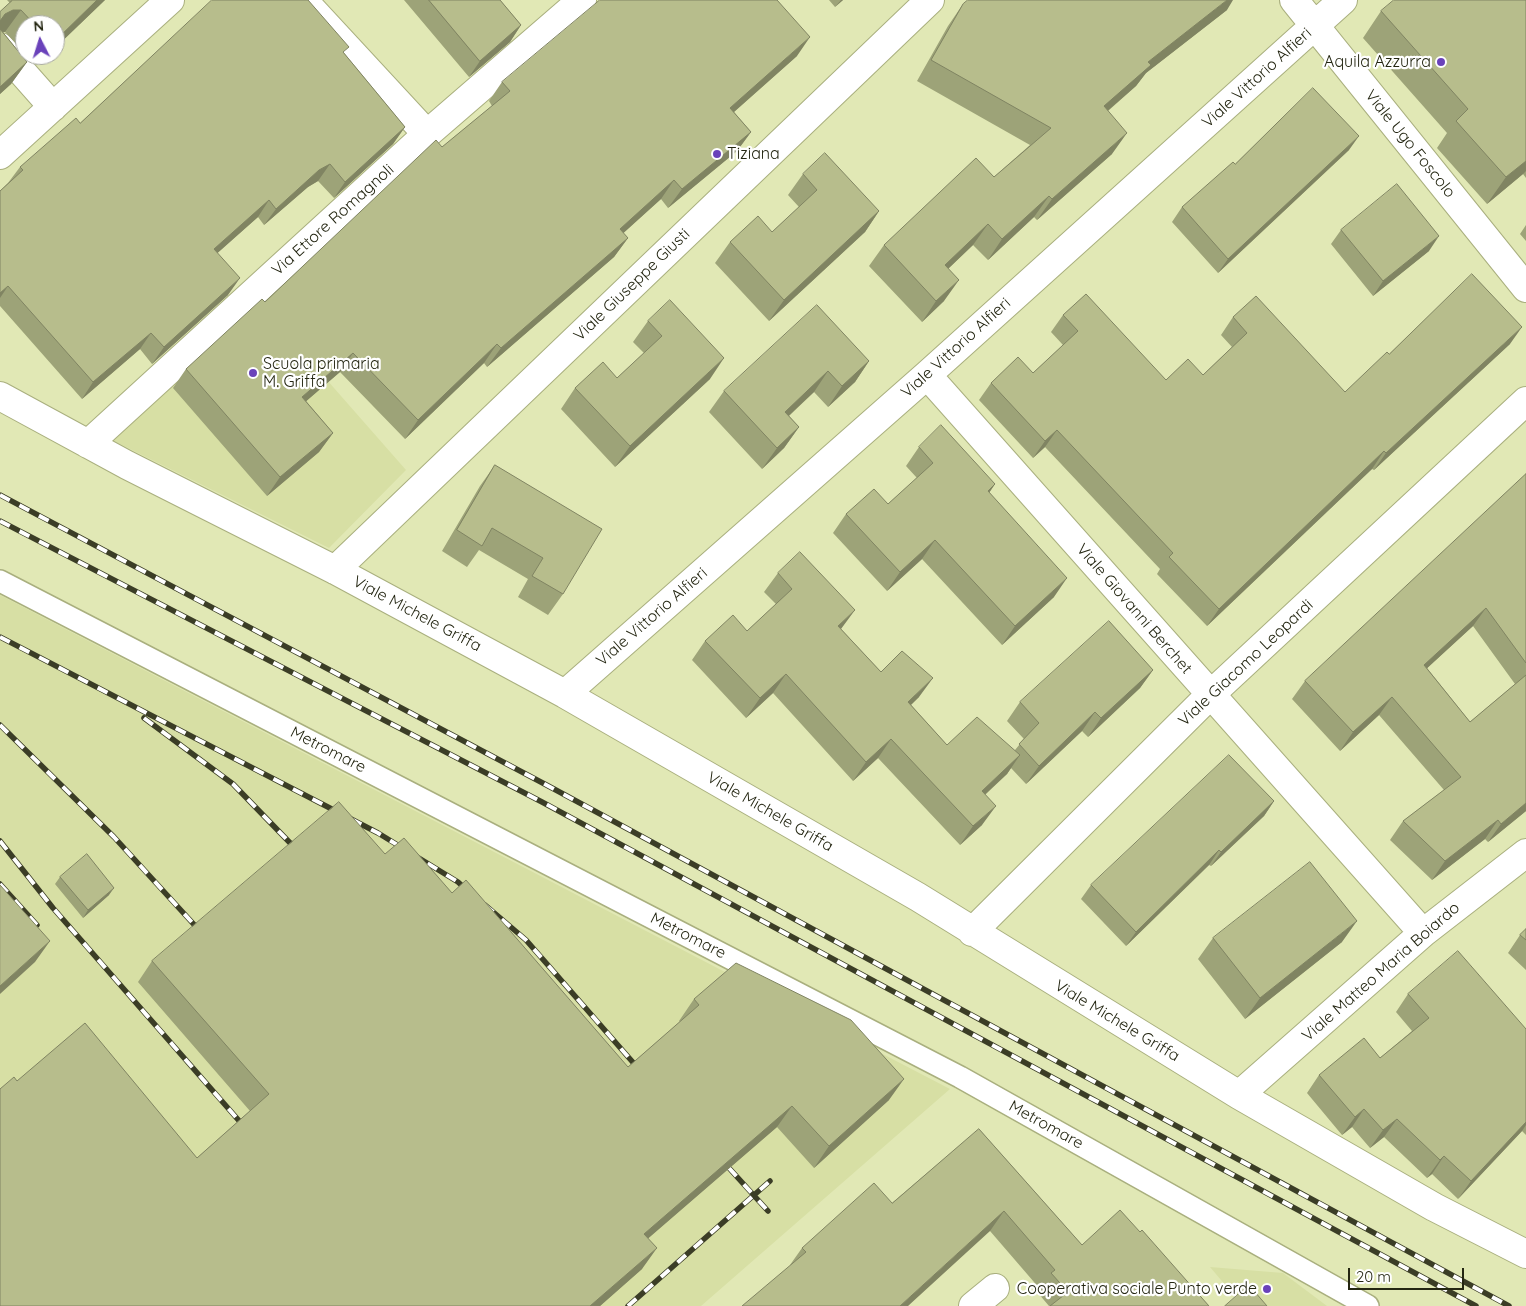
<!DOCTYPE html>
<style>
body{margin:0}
#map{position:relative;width:1526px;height:1306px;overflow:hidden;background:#e1e8b5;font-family:Quicksand,sans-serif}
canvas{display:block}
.north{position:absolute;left:15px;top:15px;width:50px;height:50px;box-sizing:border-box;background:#fff;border:1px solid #a7a8a0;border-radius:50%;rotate:355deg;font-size:14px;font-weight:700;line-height:20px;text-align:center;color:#242612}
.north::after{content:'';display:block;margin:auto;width:18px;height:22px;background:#6a42ba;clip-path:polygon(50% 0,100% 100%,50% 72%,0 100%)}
.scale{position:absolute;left:1348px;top:1268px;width:116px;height:22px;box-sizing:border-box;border:2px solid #242612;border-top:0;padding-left:6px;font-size:15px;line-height:18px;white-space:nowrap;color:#242612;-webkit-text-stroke:4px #fff;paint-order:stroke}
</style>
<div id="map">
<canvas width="1526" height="1306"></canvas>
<div class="north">N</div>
<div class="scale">20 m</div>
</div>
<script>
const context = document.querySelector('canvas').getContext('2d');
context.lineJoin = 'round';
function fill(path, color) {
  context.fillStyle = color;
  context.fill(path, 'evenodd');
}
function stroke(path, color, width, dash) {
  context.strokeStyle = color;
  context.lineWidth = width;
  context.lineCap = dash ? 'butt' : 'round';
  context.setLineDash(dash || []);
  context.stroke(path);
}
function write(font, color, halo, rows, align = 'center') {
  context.font = font + ' Quicksand,sans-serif';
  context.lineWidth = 4.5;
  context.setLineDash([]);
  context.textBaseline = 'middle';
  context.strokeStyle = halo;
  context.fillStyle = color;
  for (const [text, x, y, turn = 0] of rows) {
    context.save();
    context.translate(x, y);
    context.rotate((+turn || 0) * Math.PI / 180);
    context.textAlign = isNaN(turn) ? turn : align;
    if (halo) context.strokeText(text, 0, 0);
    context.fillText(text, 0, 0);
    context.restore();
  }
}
fill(new Path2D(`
 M 262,306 L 406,470 L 329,548 L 110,439 Z
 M 0,595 L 950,1089 L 701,1306 L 0,1306 Z
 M 1210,1267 L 1283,1273 L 1327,1306 L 1243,1306 Z`), '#d7dfa4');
const lane = new Path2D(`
 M 0,581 L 960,1077 L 1368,1306`);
const street = new Path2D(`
 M 303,0 L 427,134
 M 1294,0 L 1526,288
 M 0,47 L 53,107
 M 0,155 L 170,0
 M 927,375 L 1423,933
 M 0,396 L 127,465 L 335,570 L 565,694 L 918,897 L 1239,1095 L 1434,1207 L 1526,1254
 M 88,444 L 427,134 L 582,0
 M 335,570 L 930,0
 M 565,694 L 927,375 L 1343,0
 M 972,932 L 1210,695 L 1526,401
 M 1239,1095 L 1423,933 L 1526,853
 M 973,1306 L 995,1288`);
stroke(lane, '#a9af7e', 24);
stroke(street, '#a9af7e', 30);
stroke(lane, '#fff', 21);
stroke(street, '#fff', 28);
const rail = new Path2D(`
 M 0,495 L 554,789 L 1509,1306
 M 0,521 L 542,802 L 1476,1306
 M 0,637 L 378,833 L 458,882 L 471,894
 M 144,718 L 233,784 L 295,848
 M 0,725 L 114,837 L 199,930
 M 0,841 L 53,908 L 248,1131
 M 0,884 L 37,925
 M 485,905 L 526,940 L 637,1067
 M 729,1168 L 768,1211
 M 628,1306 L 770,1181`);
stroke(rail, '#3b3d26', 5.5);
stroke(rail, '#fff', 4, [11]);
fill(new Path2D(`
 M 7,0 L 105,0 L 55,48 L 55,25 L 25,25 L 25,53 L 5,32 L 3,32 L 27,62 L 11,84 L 0,94 L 0,12 L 10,3 Z
 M 404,0 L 500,0 L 521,25 L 510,42 L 469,77 Z
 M 829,0 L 843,0 L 835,7 Z
 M 1526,0 L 1526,178 L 1523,174 L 1487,204 L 1437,148 L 1447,133 L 1363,38 L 1381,11 Z
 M 963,4 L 1227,10 L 1146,73 L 1136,86 L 1108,111 L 1112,154 L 1037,220 L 1034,217 L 988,260 L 973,245 L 948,269 L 944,301 L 922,322 L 869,266 L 884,245 L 994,177 L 1030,145 L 917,81 L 948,26 Z
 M 344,53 L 405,127 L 393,144 L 334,198 L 318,181 L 308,187 L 264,225 L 258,217 L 217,253 L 228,295 L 152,364 L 140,349 L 82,399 L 0,306 L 0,191 L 8,183 L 20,167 L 80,123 Z
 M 27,55 L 48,55 L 37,65 Z
 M 797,56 L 734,112 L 751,132 L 737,151 L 668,208 L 661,199 L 623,233 L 628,238 L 614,257 L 487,367 L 484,363 L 405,439 L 340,372 L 306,401 L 333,433 L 319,452 L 267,496 L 173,388 L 186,369 L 265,302 L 442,147 L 492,106 L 489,101 L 502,82 Z
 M 1349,150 L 1218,273 L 1172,222 L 1182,207 L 1235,164 Z
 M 803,174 L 879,211 L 865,232 L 769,321 L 715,263 L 730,242 L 772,232 L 799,207 L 788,195 Z
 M 1526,225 L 1526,241 L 1520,234 Z
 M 1341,230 L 1429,251 L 1373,296 L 1331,244 Z
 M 1063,315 L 1166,380 L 1203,375 L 1232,347 L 1221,335 L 1233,317 L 1345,392 L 1389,354 L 1510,344 L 1374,470 L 1372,469 L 1207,626 L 1157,574 L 1160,569 L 1045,447 L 1033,458 L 979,400 L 991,383 L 1033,373 L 1063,345 L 1051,332 Z
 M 648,321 L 710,379 L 615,467 L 561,409 L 575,388 L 617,378 L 644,353 L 633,342 Z
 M 869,361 L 855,382 L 828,407 L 814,392 L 789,416 L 799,427 L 784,448 L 762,469 L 709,412 L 724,391 Z
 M 919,447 L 995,484 L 989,493 L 1054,597 L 1002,645 L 922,559 L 887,591 L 833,533 L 846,514 L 888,504 L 917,478 L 906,466 Z
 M 495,465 L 563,594 L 548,615 L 518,597 L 528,579 L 479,550 L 467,567 L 442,551 L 480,486 Z
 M 1526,474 L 1526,811 L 1488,842 L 1485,839 L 1432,880 L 1390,840 L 1403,821 L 1444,790 L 1379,715 L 1340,751 L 1292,699 L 1305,681 ZM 1473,626 L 1515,684 L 1470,722 L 1427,668 Z
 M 778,573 L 841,629 L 881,672 L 919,697 L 911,705 L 947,745 L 1015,750 L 1024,739 L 1007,721 L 1020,702 L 1153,670 L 1140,688 L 1088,737 L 1082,731 L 1026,784 L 1011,768 L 1007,774 L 985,795 L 982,825 L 960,845 L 878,758 L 853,781 L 773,693 L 746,718 L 692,660 L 705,641 L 747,631 L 776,604 L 764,592 Z
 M 1274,801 L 1264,816 L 1211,866 L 1209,865 L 1126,946 L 1081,899 L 1091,885 Z
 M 385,854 L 452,893 L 628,1067 L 680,1022 L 679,1021 L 694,999 L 889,1100 L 814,1168 L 777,1127 L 648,1238 L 642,1269 L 600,1306 L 0,1306 L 17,1081 L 197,1158 L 250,1111 L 138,982 L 152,961 Z
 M 60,877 L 109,895 L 83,918 L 55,884 Z
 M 1526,929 L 1526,970 L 1508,953 L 1520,935 Z
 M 1213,938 L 1342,942 L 1245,1019 L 1198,959 Z
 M 1408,994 L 1526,1029 L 1526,1135 L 1522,1131 L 1458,1199 L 1432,1174 L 1427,1178 L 1384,1137 L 1370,1148 L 1352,1127 L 1342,1135 L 1307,1093 L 1319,1075 L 1380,1058 L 1412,1031 L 1396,1012 Z
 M 979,1129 L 1082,1245 L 1140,1232 L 1209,1306 L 1049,1306 L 1038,1293 L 1040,1289 L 990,1231 L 790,1265 L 802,1248 L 892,1203 Z`), '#9da378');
fill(new Path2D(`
 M 97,0 L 105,0 L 55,48 L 55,41 Z
 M 841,0 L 843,0 L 835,7 Z
 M 1227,0 L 1233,0 L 1227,10 L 1146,73 L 1136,86 L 1089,127 L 1104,106 L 1148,62 Z
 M 13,10 L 21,10 L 5,32 L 0,32 L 0,20 L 5,14 Z
 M 521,25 L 510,42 L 469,77 L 480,61 Z
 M 810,37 L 797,56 L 717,127 L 730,108 Z
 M 44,55 L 48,55 L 37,65 Z
 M 27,62 L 11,84 L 0,94 L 0,87 Z
 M 405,127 L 393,144 L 334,198 L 345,182 Z
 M 751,132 L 737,151 L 668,208 L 682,189 Z
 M 1127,133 L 1112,154 L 1037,220 L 1052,199 Z
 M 1359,136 L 1349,150 L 1218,273 L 1228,259 Z
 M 1526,161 L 1526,171 L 1523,174 L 1487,204 L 1506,177 Z
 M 330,164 L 318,181 L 308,187 L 264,225 L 276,209 L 319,170 Z
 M 674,180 L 661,199 L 607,248 L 620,229 Z
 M 1049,196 L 1034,217 L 988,260 L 1002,239 Z
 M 269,200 L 258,217 L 203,266 L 214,249 Z
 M 879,211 L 865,232 L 769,321 L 784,300 Z
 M 988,224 L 973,245 L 930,286 L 945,265 Z
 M 1439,236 L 1429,251 L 1373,296 L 1383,281 Z
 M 628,238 L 614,257 L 487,367 L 501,348 Z
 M 240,278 L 228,295 L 152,364 L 164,347 Z
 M 959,280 L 944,301 L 922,322 L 936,301 Z
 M 8,286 L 0,298 L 0,293 Z
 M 1522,327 L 1510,344 L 1374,470 L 1386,453 Z
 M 151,333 L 140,349 L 82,399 L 93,382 Z
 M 497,344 L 484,363 L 405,439 L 418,420 Z
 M 353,353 L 340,372 L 289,416 L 302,397 Z
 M 724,358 L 710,379 L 615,467 L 630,446 Z
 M 869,361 L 855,382 L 828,407 L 842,386 Z
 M 828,371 L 814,392 L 770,433 L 785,412 Z
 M 799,427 L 784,448 L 762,469 L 777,448 Z
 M 1057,430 L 1045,447 L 1033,458 L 1045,441 Z
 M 333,433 L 319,452 L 267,496 L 280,477 Z
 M 1384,451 L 1372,469 L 1207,626 L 1219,609 Z
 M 995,484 L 982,503 L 988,491 Z
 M 935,540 L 922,559 L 887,591 L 900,572 Z
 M 1067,578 L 1054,597 L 1002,645 L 1015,626 Z
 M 1486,608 L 1473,626 L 1411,683 L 1424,665 Z
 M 855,610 L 841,629 L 838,626 Z
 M 1153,670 L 1140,688 L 1088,737 L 1101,718 Z
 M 786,674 L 773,693 L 746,718 L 760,698 Z
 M 933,678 L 919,697 L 894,721 L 908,702 Z
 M 1392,697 L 1379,715 L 1340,751 L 1353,732 Z
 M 1095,712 L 1082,731 L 1026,784 L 1039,766 Z
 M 891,739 L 878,758 L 853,781 L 866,762 Z
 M 1020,755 L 1007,774 L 968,810 L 982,791 Z
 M 1274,801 L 1264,816 L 1211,866 L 1221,852 Z
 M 1526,803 L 1526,811 L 1488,842 L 1501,824 Z
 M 996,806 L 982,825 L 960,845 L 973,826 Z
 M 1498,820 L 1485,839 L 1432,880 L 1445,861 Z
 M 1219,850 L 1209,865 L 1126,946 L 1136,932 Z
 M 114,888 L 109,895 L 83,918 L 88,910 Z
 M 1357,921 L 1342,942 L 1245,1019 L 1260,998 Z
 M 50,941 L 35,962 L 0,994 L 0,986 Z
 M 904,1079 L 889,1100 L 814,1168 L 829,1146 Z
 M 792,1106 L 777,1127 L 629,1255 L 644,1234 Z
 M 1364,1109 L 1352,1127 L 1342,1135 L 1355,1117 Z
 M 1397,1119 L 1384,1137 L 1370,1148 L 1383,1130 Z
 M 1526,1122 L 1526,1125 L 1522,1131 L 1458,1199 L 1471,1181 Z
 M 1444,1156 L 1432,1174 L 1427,1178 L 1440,1160 Z
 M 1004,1211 L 990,1231 L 908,1306 L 900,1306 Z
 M 657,1248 L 642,1269 L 600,1306 L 590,1306 Z`), '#808462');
const building = new Path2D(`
 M 13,0 L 97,0 L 55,41 L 55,25 L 35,25 L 21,10 L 13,10 L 5,14 L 0,21 L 0,29 L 27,62 L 0,87 L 0,12 Z
 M 212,0 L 308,0 L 349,47 L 343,52 L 405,127 L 345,182 L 330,164 L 319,170 L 276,209 L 269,200 L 214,249 L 240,278 L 164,347 L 151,333 L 93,382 L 8,286 L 0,293 L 0,191 L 23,170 L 20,167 L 76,118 L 80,123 Z
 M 429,0 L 500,0 L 521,25 L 480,61 Z
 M 600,0 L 777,0 L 810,37 L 730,108 L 751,132 L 682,189 L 674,180 L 620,229 L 628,238 L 501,348 L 497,344 L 418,420 L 353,353 L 302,397 L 333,433 L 280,477 L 186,369 L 262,299 L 265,302 L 436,140 L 442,147 L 510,91 L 502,82 Z
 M 968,0 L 1227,0 L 1148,62 L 1151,65 L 1104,106 L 1127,133 L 1052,199 L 1049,196 L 1002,239 L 988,224 L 945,265 L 959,280 L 936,301 L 884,245 L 976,158 L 994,177 L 1051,128 L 931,60 L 963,4 Z
 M 1394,0 L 1526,0 L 1526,161 L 1506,177 L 1456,121 L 1468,109 L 1381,11 Z
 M 1313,88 L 1359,136 L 1228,259 L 1182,207 L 1233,162 L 1235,164 Z
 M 825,153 L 879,211 L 784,300 L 730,242 L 758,216 L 772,232 L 817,190 L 803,174 Z
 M 1397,184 L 1439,236 L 1383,281 L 1341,230 Z
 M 1472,274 L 1522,327 L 1386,453 L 1384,451 L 1219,609 L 1169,557 L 1173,553 L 1057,430 L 1045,441 L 991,383 L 1018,357 L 1033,373 L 1078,331 L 1063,315 L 1086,294 L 1166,380 L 1188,359 L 1203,375 L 1247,333 L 1233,317 L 1256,296 L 1345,392 L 1387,352 L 1389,354 Z
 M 670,300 L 724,358 L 630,446 L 575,388 L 603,362 L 617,378 L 662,336 L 648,321 Z
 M 817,305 L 869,361 L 842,386 L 828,371 L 785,412 L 799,427 L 777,448 L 724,391 Z
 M 941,425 L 995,484 L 988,491 L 1067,578 L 1015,626 L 935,540 L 900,572 L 846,514 L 874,489 L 888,504 L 933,463 L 919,447 Z
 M 495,465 L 602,529 L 563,594 L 532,576 L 543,558 L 492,528 L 482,546 L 457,530 Z
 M 1526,474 L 1526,663 L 1486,608 L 1424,665 L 1470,722 L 1526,675 L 1526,803 L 1501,824 L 1498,820 L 1445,861 L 1403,821 L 1461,777 L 1392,697 L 1353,732 L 1305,681 Z
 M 800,552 L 855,610 L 838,626 L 881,672 L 902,651 L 933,678 L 908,702 L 947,745 L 977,717 L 1020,755 L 982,791 L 996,806 L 973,826 L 891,739 L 866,762 L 786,674 L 760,698 L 705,641 L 733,615 L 747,631 L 792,589 L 778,573 Z
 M 1109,621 L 1153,670 L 1101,718 L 1095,712 L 1039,766 L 1019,744 L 1039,723 L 1020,702 Z
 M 1229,755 L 1274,801 L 1221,852 L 1219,850 L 1136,932 L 1091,885 Z
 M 339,802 L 385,854 L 404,838 L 452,893 L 466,880 L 628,1067 L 699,1005 L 694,999 L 736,963 L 851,1020 L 904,1079 L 829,1146 L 792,1106 L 644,1234 L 657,1248 L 590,1306 L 0,1306 L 0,1089 L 14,1077 L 17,1081 L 85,1023 L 197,1158 L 269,1094 L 152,961 Z
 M 87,854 L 114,888 L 88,910 L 60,877 Z
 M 1310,862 L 1357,921 L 1260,998 L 1213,938 Z
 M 0,885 L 50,941 L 0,986 Z
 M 1526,929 L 1526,940 L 1520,935 Z
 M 1458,951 L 1526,1029 L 1526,1122 L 1471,1181 L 1444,1156 L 1440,1160 L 1397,1119 L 1383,1130 L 1364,1109 L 1355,1117 L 1319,1075 L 1364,1038 L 1380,1058 L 1429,1018 L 1408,994 Z
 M 979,1129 L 1082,1245 L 1120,1210 L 1140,1232 L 1142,1230 L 1209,1306 L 1050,1306 L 1068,1292 L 1051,1273 L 1055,1270 L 1004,1211 L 900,1306 L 742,1306 L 806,1252 L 802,1248 L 874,1183 L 892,1203 Z
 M 1249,1285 L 1267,1306 L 1225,1306 Z`);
fill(building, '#b7bd8c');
stroke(building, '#808462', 1);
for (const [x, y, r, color] of [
 [1441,62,5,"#6a42ba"],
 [717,154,5,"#6a42ba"],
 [253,373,5,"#6a42ba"],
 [1267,1289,5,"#6a42ba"]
]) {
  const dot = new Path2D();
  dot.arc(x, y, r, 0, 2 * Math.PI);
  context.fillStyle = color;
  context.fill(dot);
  stroke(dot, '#fff', 2);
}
write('16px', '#242612', '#fff', [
 ["Aquila Azzurra",1431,62],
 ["Tiziana",727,154,"left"],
 ["Scuola primaria",263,364,"left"],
 ["M. Griffa",263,382,"left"],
 ["Cooperativa sociale Punto verde",1257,1289]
], 'right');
write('16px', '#242612', '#fff', [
 ["Viale Vittorio Alfieri",1257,78,-42],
 ["Viale Ugo Foscolo",1410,144,51],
 ["Via Ettore Romagnoli",333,220,-42],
 ["Viale Giuseppe Giusti",632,285,-44],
 ["Viale Vittorio Alfieri",956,348,-42],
 ["Viale Giovanni Berchet",1134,609,49],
 ["Viale Michele Griffa",417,614,28],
 ["Viale Vittorio Alfieri",652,617,-41],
 ["Viale Giacomo Leopardi",1246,663,-43],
 ["Metromare",328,750,27],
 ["Viale Michele Griffa",770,812,30],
 ["Metromare",688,936,27],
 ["Viale Matteo Maria Boiardo",1381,972,-41],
 ["Viale Michele Griffa",1117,1021,31],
 ["Metromare",1046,1125,29]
]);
</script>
